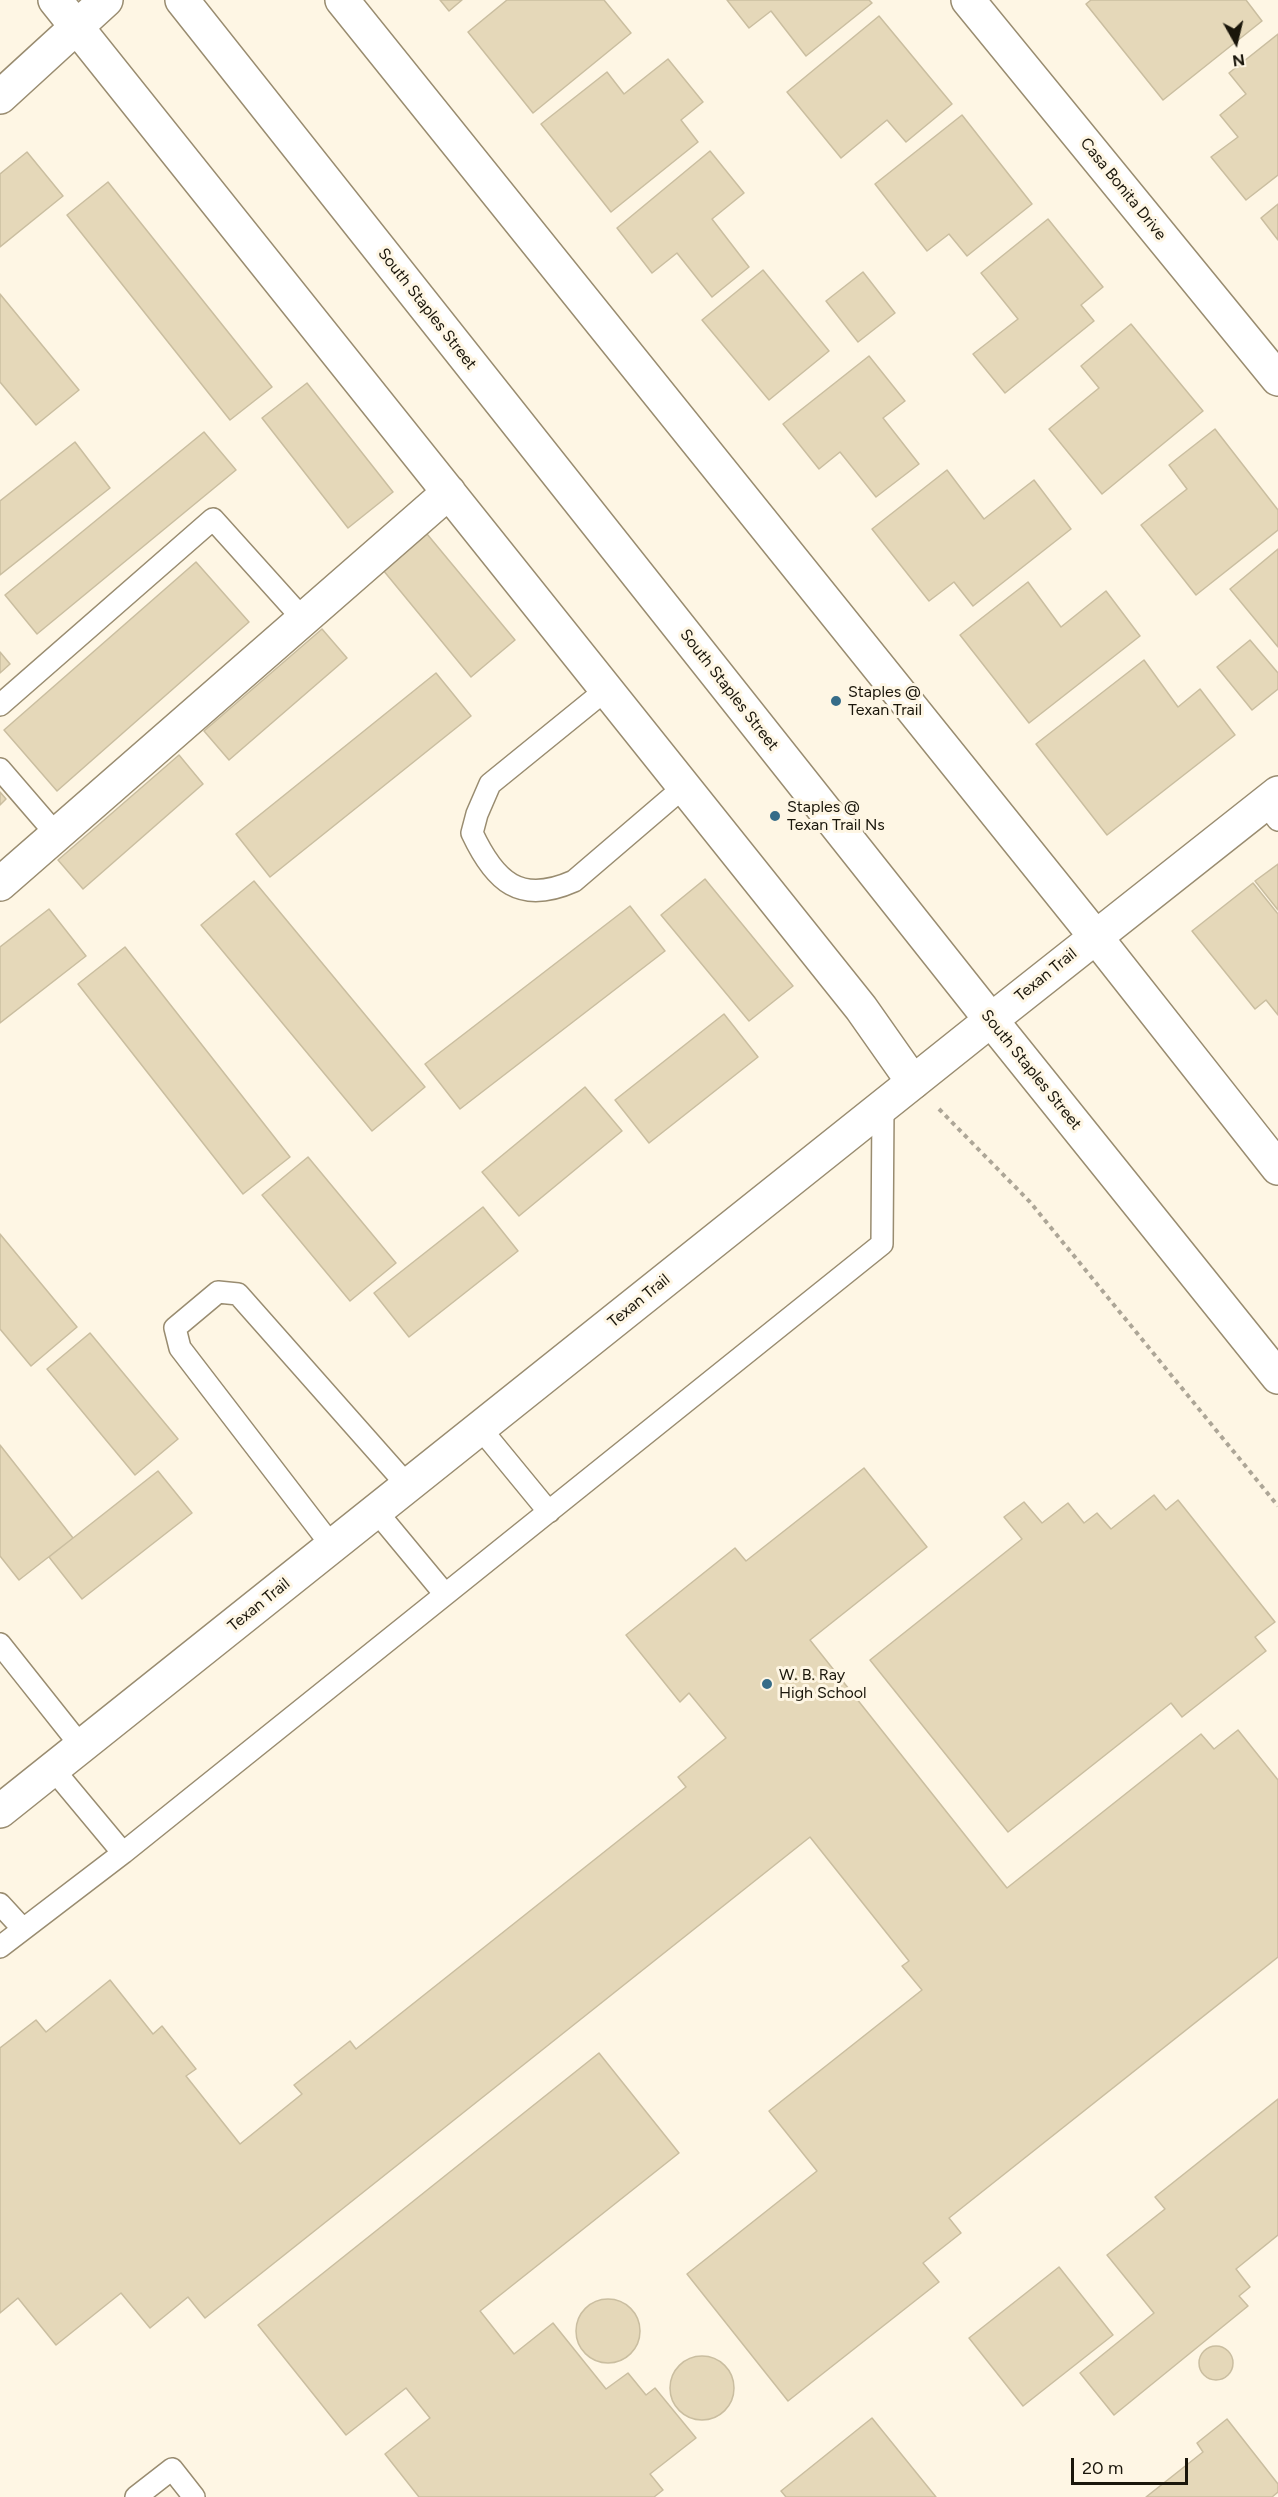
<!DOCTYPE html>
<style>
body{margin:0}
#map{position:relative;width:1278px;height:2497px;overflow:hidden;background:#fef6e4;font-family:Figtree,sans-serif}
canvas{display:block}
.north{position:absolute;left:1206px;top:12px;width:60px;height:60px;-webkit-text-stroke:4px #fef6e4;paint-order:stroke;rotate:172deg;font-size:16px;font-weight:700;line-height:24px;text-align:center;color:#1a160b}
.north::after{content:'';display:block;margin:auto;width:21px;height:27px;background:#1a160b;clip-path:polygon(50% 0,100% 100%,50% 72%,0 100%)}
.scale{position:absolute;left:1071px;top:2458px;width:117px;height:27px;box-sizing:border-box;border:3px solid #1a160b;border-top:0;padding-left:8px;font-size:18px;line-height:21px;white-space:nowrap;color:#1a160b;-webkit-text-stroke:4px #fef6e4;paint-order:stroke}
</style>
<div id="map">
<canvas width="1278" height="2497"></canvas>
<div class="north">N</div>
<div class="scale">20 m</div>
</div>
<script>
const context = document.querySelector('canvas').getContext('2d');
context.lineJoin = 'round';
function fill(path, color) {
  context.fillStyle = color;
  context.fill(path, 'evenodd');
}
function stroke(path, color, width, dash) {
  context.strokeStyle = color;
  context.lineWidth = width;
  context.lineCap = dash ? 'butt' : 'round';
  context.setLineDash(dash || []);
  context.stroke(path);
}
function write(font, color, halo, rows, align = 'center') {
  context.font = font + ' Figtree,sans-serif';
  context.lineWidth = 6;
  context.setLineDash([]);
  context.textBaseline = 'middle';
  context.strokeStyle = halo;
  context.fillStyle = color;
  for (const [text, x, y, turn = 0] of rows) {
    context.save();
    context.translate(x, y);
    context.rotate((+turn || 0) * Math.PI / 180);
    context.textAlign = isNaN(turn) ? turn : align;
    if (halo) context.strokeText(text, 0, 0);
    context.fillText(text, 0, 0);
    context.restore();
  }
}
const building = new Path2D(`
 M 440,0 L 462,0 L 449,11 Z
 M 507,0 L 604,0 L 631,33 L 533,113 L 468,32 Z
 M 727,0 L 869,0 L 872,3 L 806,56 L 771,11 L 749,28 Z
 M 1091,0 L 1246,0 L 1262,21 L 1163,100 L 1086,4 Z
 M 879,16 L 952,104 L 906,142 L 887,120 L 841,158 L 787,92 Z
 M 1278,34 L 1278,175 L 1246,200 L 1211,157 L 1238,137 L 1220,115 L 1246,94 L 1229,73 Z
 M 668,59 L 703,102 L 681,120 L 698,142 L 611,212 L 541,124 L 607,72 L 624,94 Z
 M 962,115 L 1032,204 L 967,256 L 949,234 L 927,251 L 875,184 Z
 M 710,151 L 744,193 L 712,219 L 749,267 L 712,297 L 677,253 L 652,273 L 617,228 Z
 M 27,152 L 63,196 L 0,247 L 0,174 Z
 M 108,182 L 272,387 L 230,420 L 67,215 Z
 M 1278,204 L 1278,240 L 1261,218 Z
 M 1048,219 L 1103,287 L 1081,305 L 1094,321 L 1005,393 L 973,354 L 1018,319 L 981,273 Z
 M 763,270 L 829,351 L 769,400 L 702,320 Z
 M 863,272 L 895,313 L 858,342 L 826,301 Z
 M 0,294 L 79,390 L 36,425 L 0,382 Z
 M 1131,324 L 1203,411 L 1102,494 L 1049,429 L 1099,388 L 1081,366 Z
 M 869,356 L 905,401 L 883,418 L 919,464 L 876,497 L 840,452 L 819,469 L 783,424 Z
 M 307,383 L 393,492 L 348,528 L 262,418 Z
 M 1215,429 L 1278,510 L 1278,530 L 1196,595 L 1141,525 L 1187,489 L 1169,465 Z
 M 204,432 L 236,470 L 37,634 L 5,595 Z
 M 75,442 L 110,488 L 0,575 L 0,501 Z
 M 947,470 L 984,519 L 1034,480 L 1071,529 L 973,606 L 954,582 L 929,601 L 872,529 Z
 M 427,534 L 515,640 L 471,677 L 383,570 Z
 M 1278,549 L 1278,647 L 1230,589 Z
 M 196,562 L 249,622 L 57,791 L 4,730 Z
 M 1028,582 L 1061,627 L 1106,591 L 1140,636 L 1029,723 L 960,635 Z
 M 322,629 L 347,658 L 229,760 L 204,731 Z
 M 1250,640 L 1278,673 L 1278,689 L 1252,710 L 1217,667 Z
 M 0,652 L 10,664 L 0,673 Z
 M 1144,660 L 1178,707 L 1200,689 L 1235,735 L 1107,835 L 1036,744 Z
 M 436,673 L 471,716 L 270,877 L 236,834 Z
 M 179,755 L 203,784 L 83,889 L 58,860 Z
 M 0,792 L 6,799 L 0,805 Z
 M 1278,864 L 1278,910 L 1255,881 Z
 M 705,879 L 793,986 L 749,1021 L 661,915 Z
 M 254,881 L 425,1087 L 372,1131 L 201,925 Z
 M 1253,883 L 1278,914 L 1278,1015 L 1266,1000 L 1255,1009 L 1192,931 Z
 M 630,906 L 665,951 L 460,1109 L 425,1064 Z
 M 49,909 L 86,956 L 0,1023 L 0,947 Z
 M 125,947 L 290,1157 L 243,1194 L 78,984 Z
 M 724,1014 L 758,1057 L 649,1143 L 615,1100 Z
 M 585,1087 L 622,1131 L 519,1216 L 482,1172 Z
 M 308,1157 L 396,1263 L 350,1301 L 262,1195 Z
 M 483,1207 L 518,1251 L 409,1337 L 374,1293 Z
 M 0,1234 L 77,1327 L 31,1366 L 0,1329 Z
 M 90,1333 L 178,1439 L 135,1475 L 47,1369 Z
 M 0,1445 L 73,1538 L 19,1580 L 0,1556 Z
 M 864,1468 L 927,1547 L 810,1640 L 1007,1888 L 1201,1734 L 1214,1749 L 1238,1730 L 1278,1780 L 1278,1957 L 949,2218 L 961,2233 L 923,2263 L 939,2282 L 788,2401 L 687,2274 L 817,2171 L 769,2111 L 922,1990 L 902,1966 L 909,1961 L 810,1837 L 205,2318 L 188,2297 L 150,2328 L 121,2293 L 56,2345 L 18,2298 L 0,2313 L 0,2048 L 36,2020 L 46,2032 L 110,1980 L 153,2034 L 162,2026 L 196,2069 L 186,2076 L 240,2144 L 302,2094 L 294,2085 L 350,2041 L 356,2049 L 686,1787 L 678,1777 L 726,1738 L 689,1693 L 680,1702 L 626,1635 L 735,1548 L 746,1561 Z
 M 158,1471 L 192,1513 L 82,1599 L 49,1557 Z
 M 1154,1495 L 1166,1510 L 1178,1500 L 1275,1622 L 1255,1637 L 1266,1651 L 1182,1717 L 1171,1703 L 1008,1832 L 870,1660 L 1022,1539 L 1004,1517 L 1024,1502 L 1042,1523 L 1068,1503 L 1084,1523 L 1097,1513 L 1111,1529 Z
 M 599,2053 L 679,2153 L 480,2311 L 514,2354 L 553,2323 L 606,2389 L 628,2373 L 646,2395 L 655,2388 L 696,2438 L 650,2474 L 663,2490 L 654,2497 L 419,2497 L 385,2454 L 430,2418 L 406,2388 L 346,2435 L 258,2325 Z
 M 1278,2099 L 1278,2235 L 1236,2269 L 1250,2287 L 1239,2296 L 1248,2306 L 1114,2415 L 1080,2373 L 1154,2313 L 1107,2255 L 1165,2209 L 1155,2197 Z
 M 1059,2267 L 1113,2335 L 1023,2406 L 969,2338 Z
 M576 2331a32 32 0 1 1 64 0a32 32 0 1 1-64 0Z
 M1199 2363a17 17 0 1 1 34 0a17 17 0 1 1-34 0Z
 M670 2388a32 32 0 1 1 64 0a32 32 0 1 1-64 0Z
 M 872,2418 L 936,2497 L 786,2497 L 781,2491 Z
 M 1227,2419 L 1278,2484 L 1278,2492 L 1272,2497 L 1146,2497 L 1203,2452 L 1197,2443 Z`);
fill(building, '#e5d8b9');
stroke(building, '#cabea0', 1.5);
const service = new Path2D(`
 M 607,689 L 490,784 L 477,814 L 472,833 C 495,882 520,905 574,881 L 685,786
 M 0,705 L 213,519 L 303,619
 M 0,769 L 56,834
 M 1265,803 L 1278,820
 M 480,1428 L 549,1512
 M 376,1511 L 444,1593
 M 332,1546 L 180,1348 L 175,1328 L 218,1292 L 238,1294 L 408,1486
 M 0,1644 L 81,1746
 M 53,1769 L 123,1853
 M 0,1904 L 23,1929
 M 0,1947 L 123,1853 L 882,1244 L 883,1107
 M 136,2497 L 172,2469 L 194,2497`);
const minor = new Path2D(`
 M 55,0 L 861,1008 L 913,1082
 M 342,0 L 1095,936 L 1278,1168
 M 968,0 L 1278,379
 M 0,97 L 106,0
 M 0,884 L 449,492
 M 991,1020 L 1278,793`);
const tertiary = new Path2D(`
 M 0,1811 L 991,1020`);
const primary = new Path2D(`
 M 182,0 L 991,1020 L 1278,1377`);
stroke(service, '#998c70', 24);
stroke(minor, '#998c70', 36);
stroke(tertiary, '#998c70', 36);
stroke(primary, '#998c70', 36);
stroke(new Path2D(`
 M 939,1109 L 1030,1202 L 1278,1506`), '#ada697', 4, [4.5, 4.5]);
stroke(service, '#fff', 21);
stroke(minor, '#fff', 33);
stroke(tertiary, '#fff', 33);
stroke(primary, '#fff', 33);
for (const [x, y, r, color] of [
 [836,701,6,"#366c88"],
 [775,816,6,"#366c88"],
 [767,1684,6,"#366c88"]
]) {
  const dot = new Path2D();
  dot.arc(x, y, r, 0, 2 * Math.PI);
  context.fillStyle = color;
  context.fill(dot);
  stroke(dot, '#fef6e4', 2);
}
write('16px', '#1a160b', '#fef6e4', [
 ["Casa Bonita Drive",1123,189,51],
 ["South Staples Street",427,309,52],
 ["South Staples Street",729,690,52],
 ["Texan Trail",1046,975,-39],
 ["South Staples Street",1031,1070,51],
 ["Texan Trail",639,1301,-39],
 ["Texan Trail",259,1605,-39]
]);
write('16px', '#1a160b', '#fef6e4', [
 ["Staples @",848,692],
 ["Texan Trail",848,710],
 ["Staples @",787,807],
 ["Texan Trail Ns",787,825],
 ["W. B. Ray",779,1675],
 ["High School",779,1693]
], 'left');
</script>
